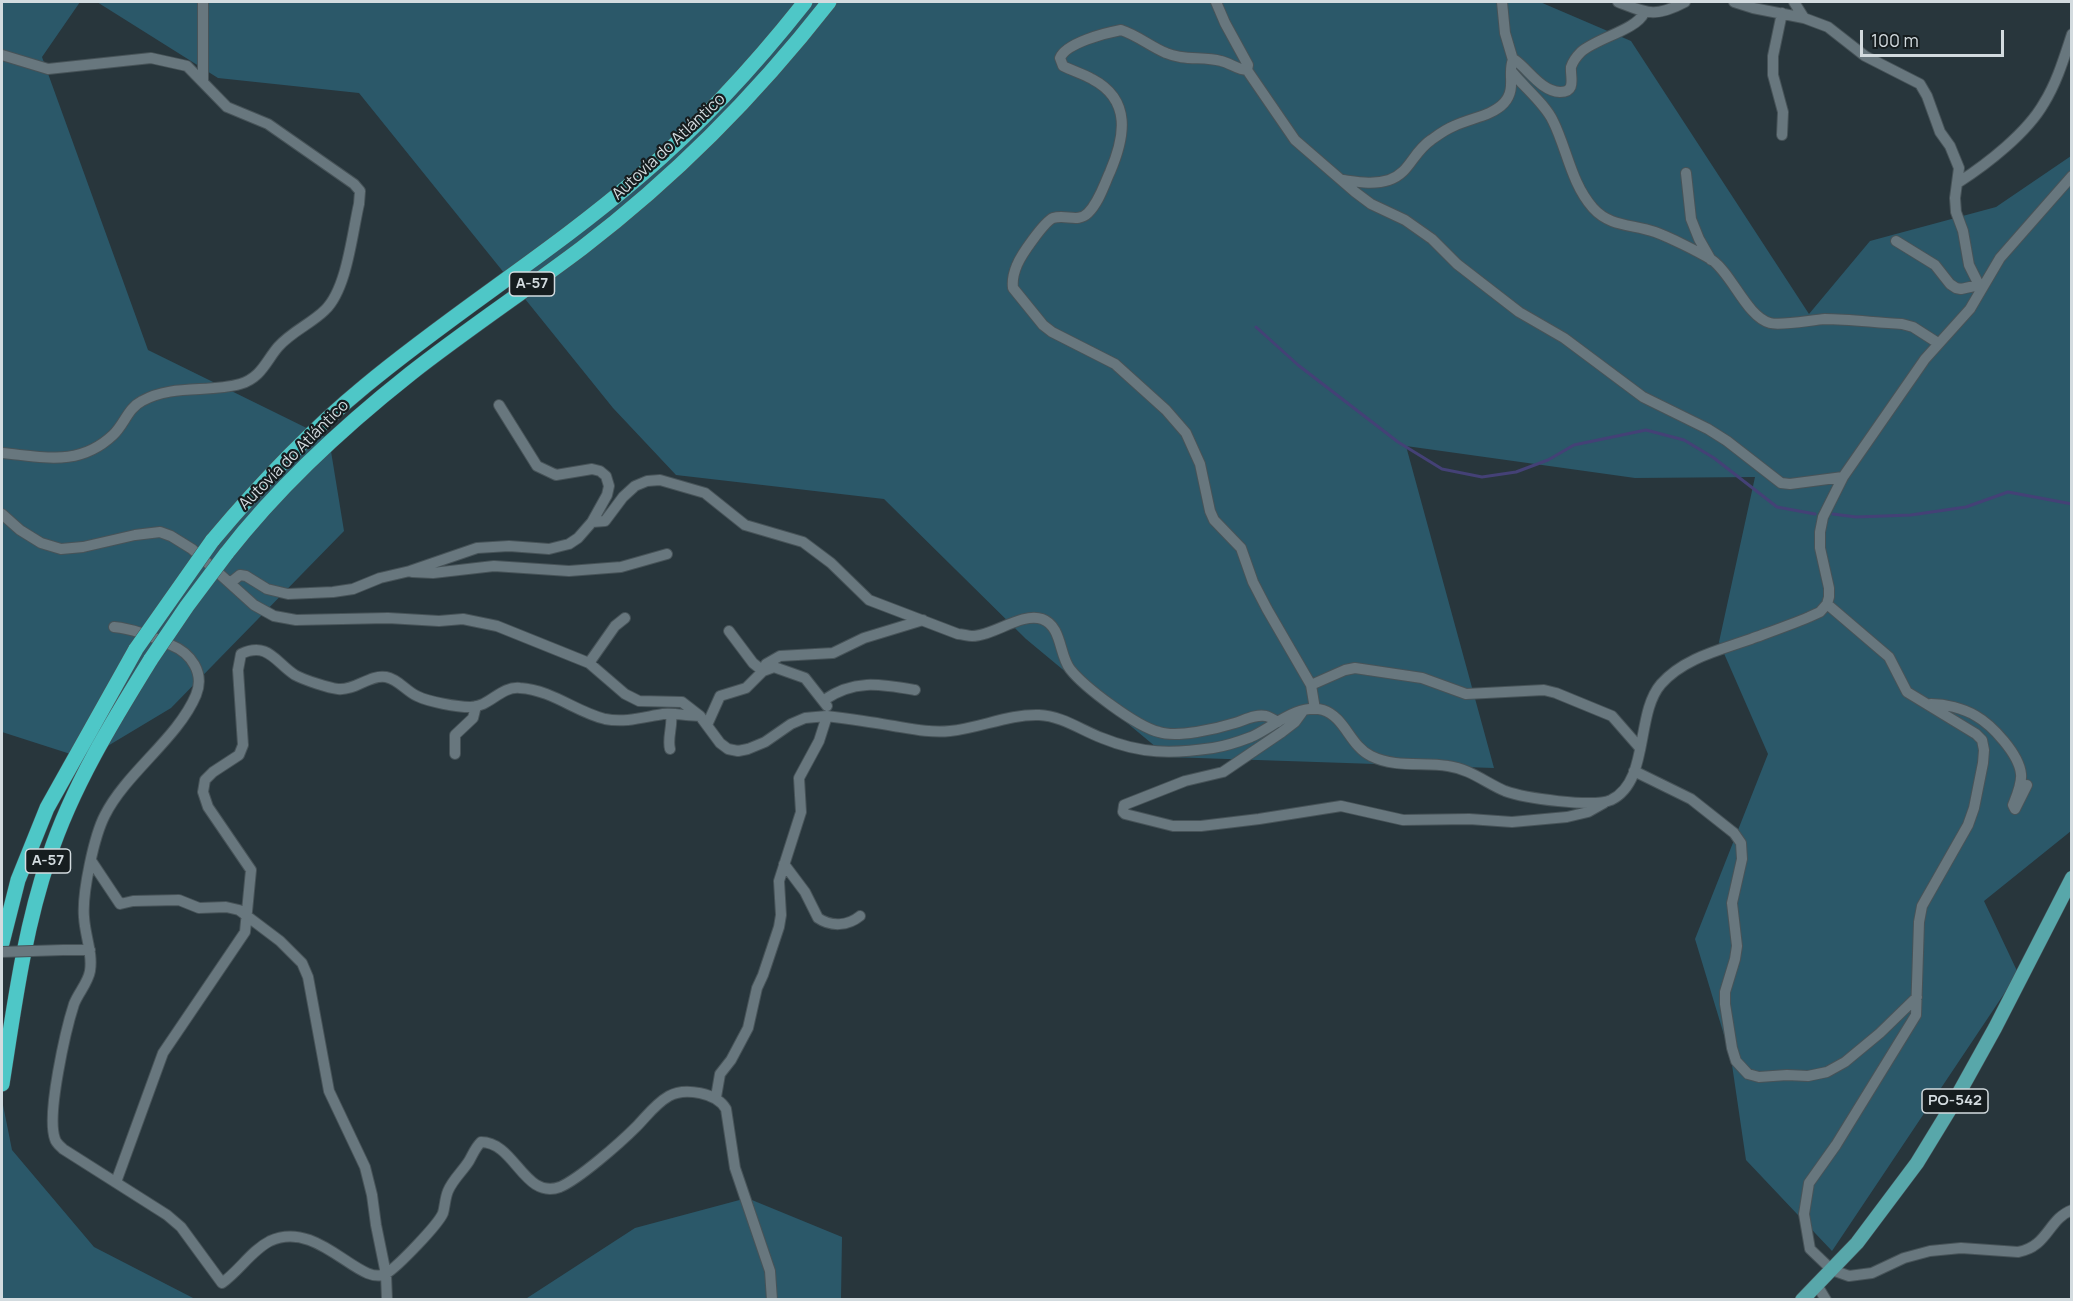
<!DOCTYPE html>
<meta charset="utf-8">
<style>
body{margin:0}
#map{position:relative;width:2073px;height:1301px;overflow:hidden;background:#28363c;font-family:Manrope,sans-serif}
canvas{display:block}
.frame{position:absolute;inset:0;border:3px solid #d3dbdf;pointer-events:none}
.scale{position:absolute;left:1860px;top:30px;width:144px;height:27px;box-sizing:border-box;border:3px solid #d3dbdf;border-top:0;padding-left:8px;font-size:18px;line-height:21px;white-space:nowrap;color:#d3dbdf;-webkit-text-stroke:4px #161d1f;paint-order:stroke}
</style>
<div id="map">
<canvas width="2073" height="1301"></canvas>
<div class="frame"></div>
<div class="scale">100 m</div>
</div>
<script>
const context = document.querySelector('canvas').getContext('2d');
context.lineJoin = 'round';
function fill(path, color) {
  context.fillStyle = color;
  context.fill(path, 'evenodd');
}
function stroke(path, color, width, dash) {
  context.strokeStyle = color;
  context.lineWidth = width;
  context.lineCap = dash ? 'butt' : 'round';
  context.setLineDash(dash || []);
  context.stroke(path);
}
function write(font, color, halo, rows, align = 'center') {
  context.font = font + ' Manrope,sans-serif';
  context.lineWidth = 4.5;
  context.setLineDash([]);
  context.textBaseline = 'middle';
  context.strokeStyle = halo;
  context.fillStyle = color;
  for (const [text, x, y, turn = 0] of rows) {
    context.save();
    context.translate(x, y);
    context.rotate((+turn || 0) * Math.PI / 180);
    context.textAlign = isNaN(turn) ? turn : align;
    if (halo) context.strokeText(text, 0, 0);
    context.fillText(text, 0, 0);
    context.restore();
  }
}
fill(new Path2D(`
 M 2,2 L 80,2 L 42,57 L 148,350 L 329,439 L 344,531 L 171,708 L 86,759 L 2,732 Z
 M 97,2 L 1540,2 L 1631,41 L 1809,314 L 1870,241 L 1996,207 L 2071,156 L 2071,831 L 1984,901 L 2018,973 L 1832,1251 L 1746,1160 L 1731,1058 L 1695,939 L 1768,754 L 1719,642 L 1755,477 L 1635,478 L 1406,446 L 1494,768 L 1168,757 L 1026,639 L 884,499 L 676,475 L 613,408 L 359,93 L 218,78 Z
 M 2,1100 L 12,1150 L 94,1247 L 195,1299 L 2,1299 Z
 M 747,1198 L 842,1237 L 841,1299 L 524,1300 L 635,1228 Z`), '#2b5869');
stroke(new Path2D(`
 M 1256,327 L 1298,365 L 1398,442 L 1442,469 L 1482,477 L 1516,472 L 1548,460 L 1574,445 L 1646,430 L 1684,440 L 1714,458 L 1777,507 L 1815,514
 M 1833,514 L 1856,517 L 1911,515 L 1966,507 L 2008,492 L 2072,504`), '#444176', 3);
const minor = new Path2D(`
 M 1216,2 L 1225,23 L 1248,65 L 1247,70 C 1238,70 1230,63 1221,61 C 1203,56 1184,61 1166,53 C 1151,47 1137,35 1121,30 C 1105,33 1066,43 1060,58 L 1063,66 C 1073,71 1083,74 1092,79 C 1132,100 1125,137 1110,172 C 1104,185 1099,202 1088,213 C 1078,223 1066,214 1053,218 C 1044,222 1021,255 1017,265 C 1014,272 1012,280 1013,288 L 1043,325 L 1052,332 L 1115,364 L 1166,410 L 1186,433 L 1200,464 L 1210,511 L 1214,520 L 1241,548 L 1253,582 L 1267,609 L 1311,685 L 1315,709
 M 1502,2 L 1505,33 L 1513,60
 M 1618,2 C 1647,13 1655,18 1685,2
 M 1734,2 L 1753,8 L 1804,18 L 1828,27 L 1865,56 L 1920,84 L 1927,96 L 1940,132 L 1950,146 L 1959,168 L 1955,198 L 1956,212 L 1963,231 L 1969,265 L 1981,289
 M 1794,2 L 1804,18
 M 2,55 L 48,69 L 151,58 L 187,66 L 227,107 L 268,124 L 354,184 L 360,191 L 359,204 C 352,234 347,289 325,310 C 311,324 292,331 278,347 C 266,361 261,378 240,384 C 209,393 172,384 142,401 C 128,408 124,425 113,435 C 79,467 44,457 2,453
 M 1247,70 L 1295,140 L 1355,192 L 1371,204 L 1405,220 L 1432,239 L 1457,264 L 1519,312 L 1564,338 L 1643,397 L 1708,429 L 1727,441 L 1781,483 L 1790,484 L 1843,477
 M 1512,72 C 1525,88 1545,104 1553,121 C 1567,149 1571,183 1593,208 C 1610,227 1632,224 1655,232 C 1669,237 1699,252 1712,260 C 1732,274 1747,317 1770,323 C 1781,326 1811,320 1825,319 C 1850,319 1877,323 1902,324 L 1913,327 L 1938,343
 M 203,82 L 203,2
 M 1782,135 L 1783,112 L 1773,75 L 1773,56 L 1782,13
 M 1686,173 L 1691,219 L 1699,239 L 1711,260
 M 1343,180 C 1358,182 1374,185 1389,180 C 1410,173 1412,153 1431,140 C 1438,135 1446,129 1454,126 C 1470,118 1492,116 1504,103 C 1517,89 1507,72 1513,60 L 1515,60 C 1529,70 1541,91 1560,92 C 1577,92 1570,77 1571,67 C 1573,61 1577,56 1581,52 C 1597,38 1636,30 1644,13
 M 1959,182 C 1987,164 2027,133 2044,103 C 2057,82 2064,58 2072,34
 M 1896,241 L 1935,265 L 1950,284 L 1956,288 L 1961,289 L 1979,285
 M 2,514 L 20,530 L 41,543 L 61,549 L 83,547 L 135,535 L 160,532 L 171,536 L 192,549 L 254,605 L 274,616 L 296,620 L 388,618 L 439,621 L 463,619 L 497,626 L 589,663 L 625,694 L 639,701 L 682,702 L 700,716 L 720,743 L 728,749 L 738,751 L 748,749 L 765,742 L 791,724 L 805,718 L 827,716 C 849,719 872,722 894,726 C 912,729 931,733 950,731 C 980,728 1009,714 1039,715 C 1062,716 1081,730 1102,738 C 1141,754 1172,754 1213,748 C 1226,746 1238,742 1251,737 C 1272,728 1297,703 1323,710 C 1345,717 1350,746 1371,756 C 1395,768 1423,762 1448,766 C 1470,769 1486,783 1505,791 C 1524,798 1593,808 1611,800 C 1650,781 1635,714 1661,684 C 1684,658 1720,650 1751,639 C 1770,632 1790,625 1809,617 L 1820,612 L 1827,604 L 1829,597 L 1829,588 L 1820,548 L 1820,532 L 1823,517 L 1843,477 L 1925,359 L 1970,309 L 2000,258 L 2072,176
 M 592,522 L 605,521 L 623,497 L 635,486 L 647,481 L 660,480 L 705,493 L 745,525 L 803,542 L 831,563 L 869,600 L 958,634 C 962,634 968,636 972,636 C 993,636 1022,612 1042,619 C 1062,626 1059,655 1070,669 C 1084,687 1137,727 1159,732 C 1177,738 1216,729 1235,723 C 1245,720 1255,714 1266,716 C 1270,717 1274,720 1278,722
 M 412,572 L 433,573 L 494,566 L 569,571 L 621,567 L 667,554
 M 230,583 L 240,575 L 246,576 L 267,589 L 288,594 L 333,592 L 353,589 L 380,578 L 410,571 L 477,548 L 509,546 L 549,549 L 569,544 L 578,538 L 592,522 L 607,495 L 609,486 L 606,476 L 600,471 L 592,469 L 556,475 L 537,466 L 499,405
 M 1827,604 L 1889,657 L 1907,692 L 1976,734 L 1982,740 L 1984,750 L 1983,763 L 1974,808 L 1968,825 L 1922,906 L 1919,922 L 1916,1015 L 1836,1145 L 1809,1183 L 1804,1214 L 1810,1249 L 1832,1270 L 1849,1276 L 1872,1273 L 1904,1258 L 1930,1251 L 1961,1248 L 2018,1252 C 2048,1247 2048,1219 2072,1210
 M 114,627 C 135,629 152,637 171,645 C 191,653 205,673 196,695 C 178,738 126,773 105,815 C 94,836 82,893 84,917 C 85,936 93,953 90,971 C 88,983 78,993 74,1004 C 66,1029 46,1115 55,1139 C 56,1143 60,1146 63,1149 L 167,1215 L 181,1227 L 222,1283 C 239,1271 252,1250 270,1241 C 319,1218 361,1290 387,1273 C 398,1266 438,1225 443,1213 C 445,1206 445,1198 448,1191 C 453,1179 462,1172 469,1161 C 473,1154 475,1148 481,1142 C 515,1142 524,1200 560,1187 C 579,1179 620,1143 636,1127 C 646,1117 655,1104 669,1096 C 685,1087 717,1093 726,1109 L 735,1168 L 770,1271 L 772,1300
 M 729,631 L 753,663 L 763,671
 M 589,663 L 615,626 L 625,618
 M 763,671 L 774,667 L 805,678 L 827,706
 M 1311,685 L 1345,670 L 1355,668 L 1422,678 L 1466,694 L 1544,690 L 1556,693 L 1612,716 L 1640,748
 M 824,700 C 854,679 880,684 915,690
 M 1931,704 C 1945,704 1963,708 1976,716 C 1992,725 2019,754 2021,774 C 2022,784 2017,795 2013,805 L 2015,809 L 2027,785
 M 1303,711 L 1295,722 L 1282,732 L 1223,772 L 1185,781 L 1124,805 L 1123,812 L 1125,814 L 1173,826 L 1201,826 L 1259,819 L 1341,806 L 1403,820 L 1469,819 L 1512,822 L 1567,817 L 1588,812 L 1604,803
 M 707,725 L 720,696 L 746,688 L 763,671 L 766,664 L 780,656 L 833,653 L 864,638 L 923,620
 M 670,749 C 667,738 673,726 671,714
 M 455,754 L 455,735 L 473,718 L 476,706
 M 1634,771 L 1691,799 L 1734,833 L 1741,843 L 1742,859 L 1732,903 L 1737,946 L 1735,959 L 1725,992 L 1725,1004 L 1732,1048 L 1736,1061 L 1748,1074 L 1759,1077 L 1787,1075 L 1808,1076 L 1827,1072 L 1845,1062 L 1880,1033 L 1917,997
 M 92,862 L 120,904 L 133,901 L 179,900 L 199,908 L 226,907 L 239,910 L 280,941 L 302,963 L 308,977 L 329,1091 L 365,1167 L 372,1195 L 376,1225 L 386,1274 L 387,1300
 M 784,864 L 805,892 L 818,918 C 831,927 848,926 860,916
 M 63,950 L 90,950
 M 716,1097 L 720,1074 L 731,1060 L 748,1028 L 757,988 L 763,975 L 779,927 L 781,915 L 779,881 L 801,812 L 799,778 L 819,741 L 827,716
 M 116,1182 L 163,1053 L 245,932 L 251,870 L 208,807 L 203,792 L 205,780 L 213,772 L 239,755 L 243,745 L 238,670 L 241,654 C 268,641 276,663 295,675 C 304,680 329,688 338,689 C 355,691 370,674 386,677 C 398,679 406,691 417,696 C 429,702 457,707 470,707 C 490,707 500,686 520,688 C 552,690 576,712 605,719 C 625,723 644,717 663,714 C 676,713 687,716 700,716
 M 1817,1285 L 1826,1300`);
const major = new Path2D(`
 M 1802,1300 L 1857,1243 L 1917,1163 L 1950,1109 L 1995,1028 L 2072,878`);
const highway = new Path2D(`
 M 212,541 C 259,485 309,432 365,386 C 454,312 552,252 640,176 C 701,124 756,64 805,2
 M 226,554 C 279,486 343,427 410,374 C 466,330 525,291 582,248 C 675,177 757,94 829,2
 M 2,943 L 18,880 L 47,808 L 136,649
 M 2,1084 C 14,1008 24,930 49,857 C 72,787 112,722 151,659`);
stroke(minor, '#475358', 12);
stroke(major, '#475358', 15);
stroke(highway, '#475358', 16);
stroke(minor, '#68777e', 10);
stroke(major, '#58a7aa', 14);
stroke(highway, '#4ec7c7', 15);
const minorBridge = new Path2D(`
 M 2,952 L 63,950`);
const highwayBridge = new Path2D(`
 M 136,649 L 212,541
 M 151,659 L 187,606 L 226,554`);
stroke(minorBridge, '#475358', 12, []);
stroke(highwayBridge, '#475358', 16, []);
stroke(minorBridge, '#68777e', 10);
stroke(highwayBridge, '#4ec7c7', 15);
for (const [x, y, w] of [
 [532,284,45],
 [48,861,45],
 [1955,1101,66]
]) {
  const box = new Path2D();
  box.roundRect(x - w / 2, y - 12, w, 24, 4.5);
  context.fillStyle = '#161d1f';
  context.fill(box);
  stroke(box, '#d3dbdf', 1.5);
}
write('bold 15px', '#d3dbdf', null, [
 ["A-57",532,284],
 ["A-57",48,861],
 ["PO-542",1955,1101]
]);
write('16px', '#d3dbdf', '#161d1f', [
 ["Autovía do Atlántico",669,147,-43],
 ["Autovía do Atlántico",294,455,-45]
]);
</script>
